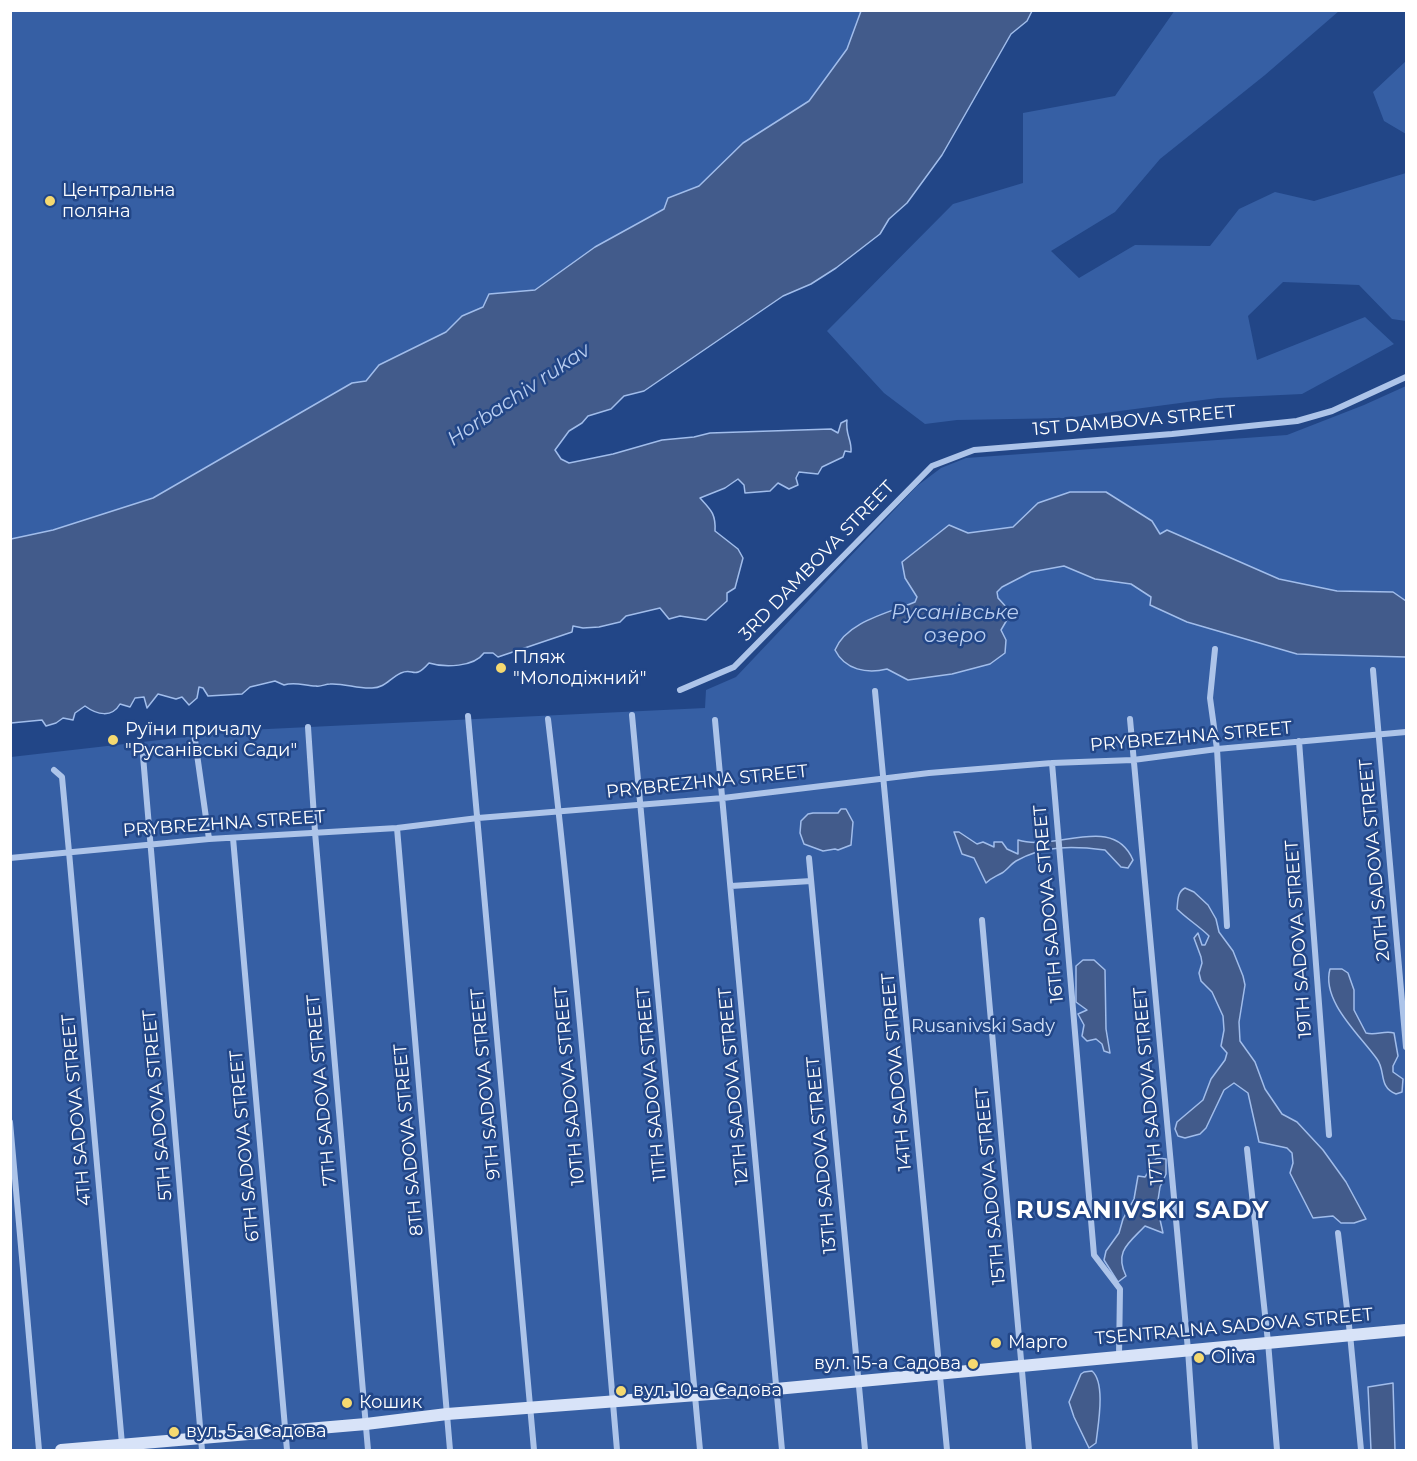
<!DOCTYPE html>
<meta charset="utf-8">
<style>
body{margin:0}
#map{position:relative;width:1417px;height:1461px;overflow:hidden;background:#224687;font-family:Montserrat,sans-serif}
canvas{display:block}
.frame{position:absolute;inset:0;border:12px solid #fff;pointer-events:none}
</style>
<div id="map">
<canvas width="1417" height="1461"></canvas>
<div class="frame"></div>
</div>
<script>
const context = document.querySelector('canvas').getContext('2d');
context.lineJoin = 'round';
function fill(path, color) {
  context.fillStyle = color;
  context.fill(path, 'evenodd');
}
function stroke(path, color, width, dash) {
  context.strokeStyle = color;
  context.lineWidth = width;
  context.lineCap = dash ? 'butt' : 'round';
  context.setLineDash(dash || []);
  context.stroke(path);
}
function write(font, color, halo, rows, align = 'center') {
  context.font = font + ' Montserrat,sans-serif';
  context.lineWidth = 5;
  context.setLineDash([]);
  context.textBaseline = 'middle';
  context.strokeStyle = halo;
  context.fillStyle = color;
  for (const [text, x, y, turn = 0] of rows) {
    context.save();
    context.translate(x, y);
    context.rotate((+turn || 0) * Math.PI / 180);
    context.textAlign = isNaN(turn) ? turn : align;
    if (halo) context.strokeText(text, 0, 0);
    context.fillText(text, 0, 0);
    context.restore();
  }
}
fill(new Path2D(`
 M 1175,10 L 1339,11 L 1265,75 L 1160,159 L 1115,212 L 1051,251 L 1079,278 L 1135,245 L 1210,246 L 1239,209 L 1275,192 L 1314,201 L 1406,173 L 1406,321 L 1392,319 L 1359,285 L 1283,282 L 1248,316 L 1257,360 L 1365,317 L 1394,344 L 1302,394 L 1218,398 L 1067,418 L 957,420 L 925,424 L 884,393 L 827,331 L 953,204 L 1023,183 L 1023,113 L 1115,96 Z
 M 10,11 L 861,11 L 847,49 L 809,101 L 743,143 L 699,186 L 668,197 L 664,209 L 595,247 L 535,290 L 489,294 L 483,307 L 462,316 L 446,332 L 379,365 L 366,381 L 352,383 L 153,498 L 53,530 L 11,539 Z
 M 1406,61 L 1406,134 L 1384,121 L 1373,92 Z
 M 1406,386 L 1406,1450 L 11,1450 L 11,757 L 247,730 L 705,708 L 706,690 L 736,677 L 917,486 L 941,468 L 966,458 L 1287,435 L 1364,405 Z`), '#365fa4');
const water = new Path2D(`
 M 861,11 L 1032,11 L 1027,21 L 1011,34 L 942,155 L 907,203 L 889,219 L 880,234 L 836,268 L 811,284 L 783,296 L 644,391 L 624,396 L 611,409 L 588,416 L 582,423 L 569,431 L 555,450 L 561,459 L 569,463 L 613,454 L 662,440 L 694,437 L 710,433 L 831,429 L 838,433 L 841,423 L 847,420 C 845,435 852,439 851,452 L 845,451 L 843,457 L 822,467 L 818,474 L 799,472 L 796,478 L 798,485 L 789,489 L 778,483 L 770,491 L 745,493 L 744,485 L 738,479 L 725,488 L 700,498 C 711,510 716,514 715,531 L 738,549 L 743,558 L 735,588 L 727,593 L 727,601 L 706,620 L 680,616 L 669,619 L 660,608 L 626,616 L 620,622 L 599,627 L 583,628 L 573,626 L 572,632 L 498,657 L 493,653 L 484,653 C 474,667 445,668 429,663 C 413,681 414,667 401,673 C 390,678 385,688 372,688 C 358,689 344,683 330,684 C 325,684 321,687 316,686 C 305,686 295,681 284,685 L 275,681 L 250,687 L 242,694 L 208,696 L 203,688 L 199,687 L 197,698 L 189,705 L 182,697 L 176,699 L 158,694 L 147,708 L 144,697 L 135,698 L 130,707 L 120,704 C 112,718 97,715 85,706 L 75,713 L 73,720 L 63,718 L 56,723 L 46,726 L 42,720 L 11,723 L 11,539 L 53,530 L 153,498 L 352,383 L 366,381 L 379,365 L 446,332 L 462,316 L 483,307 L 489,294 L 535,290 L 595,247 L 664,209 L 668,198 L 699,186 L 743,143 L 809,101 L 847,49 Z
 M 1070,492 L 1106,492 L 1152,521 L 1160,534 L 1167,530 L 1279,579 L 1337,591 L 1393,592 L 1406,601 L 1406,657 L 1297,654 L 1187,622 L 1150,605 L 1151,597 L 1131,584 L 1095,579 L 1064,566 L 1031,572 L 1002,587 L 997,592 L 998,598 L 1008,609 L 1008,618 L 1001,630 L 1006,640 L 1005,653 L 990,664 L 952,674 L 908,680 L 887,669 C 867,674 845,670 835,650 C 846,622 888,613 915,602 L 917,597 L 905,578 L 902,562 L 949,525 L 968,533 L 1013,527 L 1038,503 Z
 M 841,809 L 846,809 L 853,822 L 851,845 L 838,850 L 835,849 L 823,851 L 804,844 L 800,833 L 801,821 L 808,814 L 813,813 L 838,813 Z
 M 954,832 L 959,832 L 977,844 L 983,842 L 994,847 L 994,842 L 1002,842 L 1007,849 L 1018,854 L 1018,840 C 1056,852 1113,813 1133,860 L 1128,868 L 1121,867 L 1105,850 C 1074,846 1044,845 1016,861 C 1011,864 1007,870 1002,873 C 995,877 991,878 986,883 L 974,858 L 962,854 Z
 M 1185,888 L 1194,892 L 1208,905 L 1216,919 L 1219,932 L 1233,951 L 1243,976 L 1245,985 L 1239,1022 L 1240,1041 L 1255,1062 L 1265,1089 L 1282,1114 L 1297,1122 L 1323,1150 L 1346,1182 L 1366,1219 L 1354,1223 L 1341,1223 L 1333,1216 L 1313,1218 L 1290,1173 L 1293,1163 L 1292,1153 L 1287,1148 L 1259,1142 L 1248,1093 L 1234,1083 L 1224,1090 L 1206,1128 L 1200,1134 L 1185,1138 L 1178,1136 L 1175,1129 L 1177,1122 L 1203,1100 L 1211,1079 L 1225,1060 L 1227,1053 L 1221,1046 L 1224,1030 L 1223,1016 L 1212,992 L 1201,981 L 1199,973 L 1202,963 L 1201,957 L 1194,938 L 1198,933 L 1202,945 L 1205,945 L 1209,936 C 1199,926 1187,919 1177,909 C 1178,901 1177,892 1185,888 Z
 M 1083,960 L 1094,960 L 1105,970 L 1106,1029 L 1110,1053 L 1104,1051 L 1102,1044 L 1096,1039 L 1087,1041 L 1082,1036 L 1084,1025 L 1078,1014 L 1087,1010 L 1076,1002 L 1076,966 Z
 M 1330,969 L 1342,969 L 1348,973 L 1354,990 L 1354,1010 L 1366,1033 C 1376,1036 1384,1030 1394,1033 L 1398,1056 L 1393,1066 L 1393,1072 L 1403,1079 L 1402,1092 L 1396,1094 C 1378,1087 1386,1071 1377,1059 C 1360,1035 1321,1001 1330,969 Z
 M 1157,1158 L 1166,1159 L 1166,1174 L 1160,1187 L 1158,1200 L 1159,1215 L 1163,1233 L 1145,1226 C 1129,1243 1114,1251 1126,1276 L 1118,1282 L 1104,1260 L 1106,1251 L 1119,1233 L 1123,1219 L 1134,1199 L 1138,1176 L 1145,1177 C 1150,1171 1151,1163 1157,1158 Z
 M 1092,1371 C 1106,1383 1098,1425 1096,1443 L 1089,1448 L 1074,1417 L 1069,1402 L 1081,1374 L 1084,1372 Z
 M 1393,1383 L 1395,1450 L 1371,1450 L 1368,1387 Z`);
fill(water, '#425b8b');
stroke(water, '#a1bdeb', 1.5);
stroke(new Path2D(`
 M 1215,649 L 1210,698 L 1217,749 L 1227,926
 M 1373,670 L 1406,1047
 M 680,690 L 734,667 L 932,466 L 974,450 L 1172,434 L 1297,421 L 1332,411 L 1406,377
 M 875,691 L 947,1450
 M 632,715 L 700,1450
 M 468,716 L 534,1450
 M 548,719 C 577,962 596,1206 617,1450
 M 1130,719 L 1188,1350 L 1195,1450
 M 715,720 L 782,1450
 M 308,727 L 315,832 L 368,1450
 M 194,733 L 209,839
 M 1299,741 L 1329,1135
 M 143,756 L 202,1450
 M 1052,763 L 1094,1255 L 1120,1289 L 1119,1356
 M 54,770 L 62,777 L 69,852 L 122,1444
 M 397,828 L 450,1450
 M 233,838 L 287,1450
 M 10,858 L 209,839 L 397,828 L 478,818 L 723,798 L 929,773 L 1052,763 L 1133,760 L 1217,749 L 1406,732
 M 809,858 L 865,1450
 M 731,886 L 811,881
 M 982,920 L 1029,1450
 M 10,1122 L 39,1450
 M 1247,1149 L 1268,1342 L 1277,1450
 M 1338,1233 L 1350,1334 L 1361,1450`), '#adc4e9', 6);
stroke(new Path2D(`
 M 61,1450 L 366,1424 L 447,1414 L 776,1389 L 1406,1330`), '#d8e3f8', 12);
for (const [x, y, r, color] of [
 [50,201,6,"#f5d970"],
 [501,668,6,"#f5d970"],
 [113,740,6,"#f5d970"],
 [996,1343,6,"#f5d970"],
 [1199,1358,6,"#f5d970"],
 [973,1364,6,"#f5d970"],
 [621,1391,6,"#f5d970"],
 [347,1403,6,"#f5d970"],
 [174,1432,6,"#f5d970"]
]) {
  const dot = new Path2D();
  dot.arc(x, y, r, 0, 2 * Math.PI);
  context.fillStyle = color;
  context.fill(dot);
  stroke(dot, '#224687', 2);
}
write('18px', '#fff', '#224687', [
 ["Центральна",62,191],
 ["поляна",62,212],
 ["Пляж",513,658],
 ["\"Молодіжний\"",513,679],
 ["Руїни причалу",125,730],
 ["\"Русанівські Сади\"",125,751],
 ["Марго",1008,1343],
 ["Oliva",1211,1358],
 ["вул. 15-а Садова",961,1364,"right"],
 ["вул. 10-а Садова",633,1391],
 ["Кошик",359,1403],
 ["вул. 5-а Садова",186,1432]
], 'left');
write('18px', '#fff', '#224687', [
 ["1ST DAMBOVA STREET",1134,421,-5],
 ["3RD DAMBOVA STREET",817,561,-46],
 ["PRYBREZHNA STREET",1191,737,-5],
 ["PRYBREZHNA STREET",707,782,-6],
 ["PRYBREZHNA STREET",224,824,-4],
 ["20TH SADOVA STREET",1375,860,-95],
 ["16TH SADOVA STREET",1049,904,-95],
 ["19TH SADOVA STREET",1299,939,-94],
 ["14TH SADOVA STREET",897,1072,-95],
 ["9TH SADOVA STREET",486,1084,-95],
 ["11TH SADOVA STREET",652,1084,-95],
 ["10TH SADOVA STREET",570,1086,-95],
 ["12TH SADOVA STREET",734,1086,-95],
 ["17TH SADOVA STREET",1149,1086,-95],
 ["7TH SADOVA STREET",322,1090,-95],
 ["5TH SADOVA STREET",158,1105,-95],
 ["4TH SADOVA STREET",77,1110,-95],
 ["8TH SADOVA STREET",409,1140,-95],
 ["6TH SADOVA STREET",245,1146,-95],
 ["13TH SADOVA STREET",822,1155,-95],
 ["15TH SADOVA STREET",991,1186,-95],
 ["TSENTRALNA SADOVA STREET",1234,1327,-5]
]);
write('18px', '#d1e0f7', '#224687', [
 ["Rusanivski Sady",983,1027]
]);
write('italic 20px', '#b9cef1', '#224687', [
 ["Horbachiv rukav",519,395,-34],
 ["Русанівське",955,613],
 ["озеро",955,636]
]);
context.letterSpacing = '1.5px';
write('bold 24px', '#fff', '#224687', [
 ["RUSANIVSKI SADY",1143,1211]
]);
context.letterSpacing = '0px';
</script>
